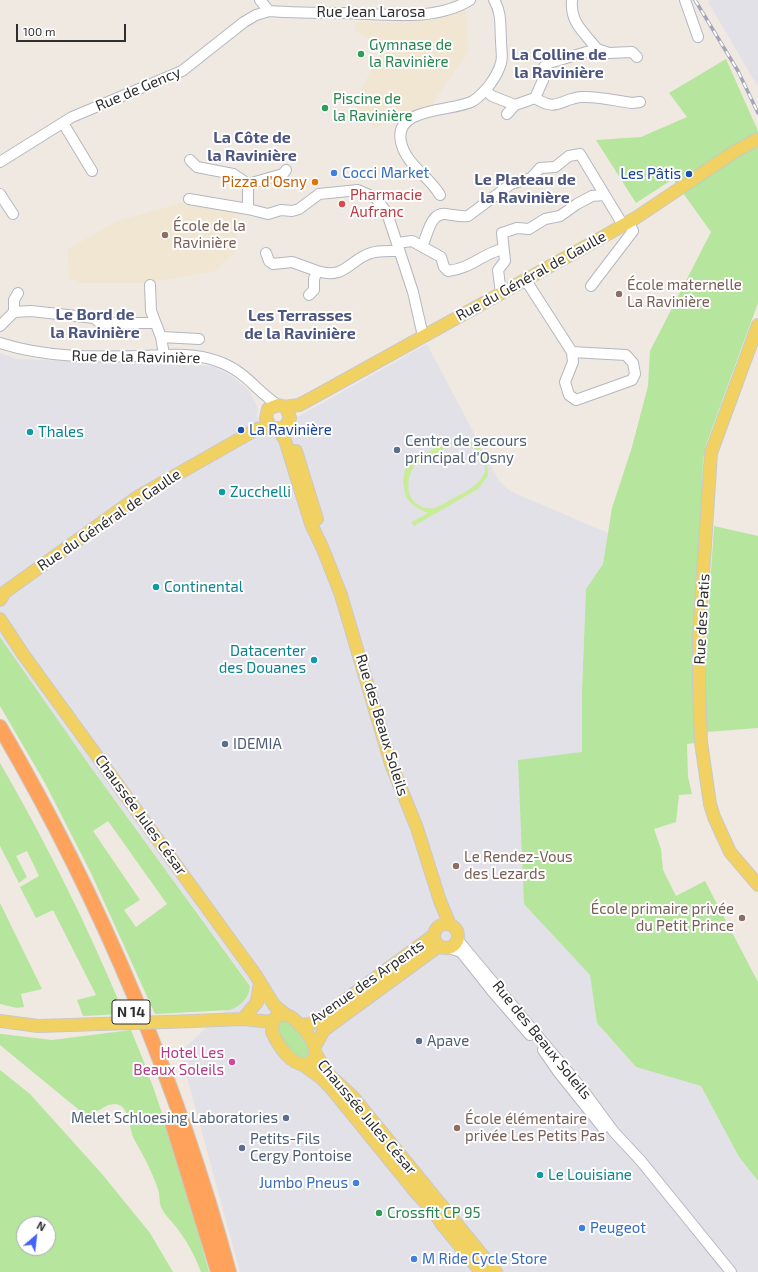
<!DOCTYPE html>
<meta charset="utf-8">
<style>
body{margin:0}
#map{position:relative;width:758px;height:1272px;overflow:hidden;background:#efe9e1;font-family:"Exo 2",sans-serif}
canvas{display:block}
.north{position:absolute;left:16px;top:1216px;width:40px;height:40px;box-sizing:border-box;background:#fff;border:1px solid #ababab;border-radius:50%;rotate:28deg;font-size:11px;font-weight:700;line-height:16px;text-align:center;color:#2e2e2e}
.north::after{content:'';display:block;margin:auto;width:14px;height:18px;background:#4264fb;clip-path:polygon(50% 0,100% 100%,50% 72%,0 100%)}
.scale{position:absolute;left:16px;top:24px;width:110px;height:18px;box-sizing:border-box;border:2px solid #2e2e2e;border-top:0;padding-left:5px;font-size:12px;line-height:14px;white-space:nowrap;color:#2e2e2e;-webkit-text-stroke:3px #fff;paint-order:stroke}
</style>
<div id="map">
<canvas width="758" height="1272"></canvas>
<div class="north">N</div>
<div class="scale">100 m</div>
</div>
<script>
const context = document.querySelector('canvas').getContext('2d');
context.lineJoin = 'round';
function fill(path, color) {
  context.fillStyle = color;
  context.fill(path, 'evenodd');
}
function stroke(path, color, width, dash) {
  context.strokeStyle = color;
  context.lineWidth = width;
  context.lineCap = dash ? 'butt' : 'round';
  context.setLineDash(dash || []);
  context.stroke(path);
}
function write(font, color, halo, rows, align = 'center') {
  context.font = font + ' "Exo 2",sans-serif';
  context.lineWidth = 4;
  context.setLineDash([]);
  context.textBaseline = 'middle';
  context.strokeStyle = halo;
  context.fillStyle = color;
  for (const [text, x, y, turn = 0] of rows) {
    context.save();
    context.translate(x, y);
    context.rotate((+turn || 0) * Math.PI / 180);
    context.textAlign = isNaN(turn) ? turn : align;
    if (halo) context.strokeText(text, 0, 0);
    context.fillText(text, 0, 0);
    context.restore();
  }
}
fill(new Path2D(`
 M 711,0 L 758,0 L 758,87 L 708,2 Z
 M 427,344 L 499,481 L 510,491 L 608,533 L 603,564 L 586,589 L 582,690 L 582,752 L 524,904 L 591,975 L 597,1023 L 636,1067 L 701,1086 L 739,1157 L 758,1181 L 758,1272 L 240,1272 L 180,1052 L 251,986 L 90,766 L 0,637 L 0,353 L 18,359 L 213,366 L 236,379 L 250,392 L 258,408 L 257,416 L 268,434 L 275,437 L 297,428 L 294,419 Z`), '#e3e1e8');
fill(new Path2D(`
 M 465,9 L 468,52 L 431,105 L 375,128 L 360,115 L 354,103 L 384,46 L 355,31 L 356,22 L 386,23 L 420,19 Z
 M 184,202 L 240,213 L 235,251 L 215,271 L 147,283 L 80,283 L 76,280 L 69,280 L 68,249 L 118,221 Z`), '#f0e6d1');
fill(new Path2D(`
 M 726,59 L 758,131 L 758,303 L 706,445 L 703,460 L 701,523 L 693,646 L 695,743 L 687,744 L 688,777 L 692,794 L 679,795 L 676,822 L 654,829 L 661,849 L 663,870 L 676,896 L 705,881 L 758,982 L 758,1181 L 739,1157 L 701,1086 L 636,1067 L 597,1023 L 590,975 L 524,904 L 518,760 L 582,752 L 582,690 L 586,589 L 603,564 L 612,508 L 632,447 L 648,386 L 650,351 L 711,232 L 673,179 L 636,203 L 596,140 L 641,137 L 687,117 L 669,93 Z
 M 714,526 L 758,536 L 758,728 L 706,732 L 706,645 Z
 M 0,637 L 90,766 L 250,986 C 249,998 241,1006 230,1010 L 155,1014 L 91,873 L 45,783 L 0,706 ZM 108,821 L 167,904 L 136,927 L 124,910 L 140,900 L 93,831 Z
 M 0,763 C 46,842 87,925 122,1009 L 122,1014 L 83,1016 L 77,1000 L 96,995 L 53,910 L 36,918 L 20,887 L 39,876 L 27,851 L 16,856 L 27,877 L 19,883 L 0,846 Z
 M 0,903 L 42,989 L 21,994 L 24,1007 L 17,1008 L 0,1004 Z
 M 281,1020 C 293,1021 304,1041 309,1051 L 307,1057 L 300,1058 C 289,1051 277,1037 278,1023 Z
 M 131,1030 C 164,1108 186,1190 209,1272 L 201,1272 C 196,1258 188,1243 179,1231 C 174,1223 165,1216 161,1207 C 159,1201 160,1194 158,1189 C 152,1172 144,1156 135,1141 C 129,1130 130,1112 121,1106 C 108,1098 97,1117 84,1114 L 0,1045 L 0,1034 L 2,1034 L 52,1040 Z
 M 0,1070 L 30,1094 L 102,1174 L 150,1233 L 173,1272 L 0,1272 ZM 24,1224 L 48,1224 L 48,1248 L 24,1248 Z`), '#b6e59e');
fill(new Path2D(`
 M 455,439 L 472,442 L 480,448 L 487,459 L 488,476 L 478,489 L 414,526 L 411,522 L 428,513 C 416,508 405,502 404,488 C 403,483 403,475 405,470 C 411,459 443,444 455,439 ZM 453,444 C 465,444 475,445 482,456 C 495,479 465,492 450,500 C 446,502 439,507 434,508 C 408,511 402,482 415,465 Z`), '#c9ec9a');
const minor = new Path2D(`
 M 260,0 L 269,11
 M 685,0 L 698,37
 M 597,49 L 609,53 L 632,52 L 637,57
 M 486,91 L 492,96 L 515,105
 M 535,98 C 558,113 561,98 582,97 C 598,96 616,101 632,103 L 640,102
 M 507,114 L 515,105 L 535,98 L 543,80 L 544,67 L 549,63 L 597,49 C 584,32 570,23 572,0
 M 63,123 L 92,171
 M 190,160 L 197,167 L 233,174 L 248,184 L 283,174 L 286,170
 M 0,162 L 72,117 L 182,71 L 244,22 L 256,15 L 269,11 C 295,13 320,13 346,13 C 385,14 435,22 470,0
 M 0,194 L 13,214
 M 440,195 C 428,175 406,165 401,142 C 393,106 454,112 473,101 C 485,93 497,77 501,63 C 503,57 501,48 501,41 C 500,27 502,13 494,0
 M 189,199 L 248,209 L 268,214 L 281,210 L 292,211 L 299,209 L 319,194 L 358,190 L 376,198 L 387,213 L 413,292 L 423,336
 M 248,209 L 248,184
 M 397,243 L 412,241 L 441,257 L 444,267 L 448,271 C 473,268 481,254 503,249
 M 422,246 C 428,235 430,212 446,214 C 454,215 460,217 468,216 L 511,184 L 531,178 L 540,168 L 555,167 L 569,156 L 580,154 L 623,225
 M 266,253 L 269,261 L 273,264 L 292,262 L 317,271
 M 525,279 L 572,352 L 626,355 L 633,363 L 635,374 L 632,380 L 576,400 L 569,395 L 565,382 L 573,362 L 572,352
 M 150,285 L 151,311 L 161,337 L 164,355
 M 591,286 L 633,231 L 629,222
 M 501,293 L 498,270 L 505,261 L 502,233 L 517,228 L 529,229 L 545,219 L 560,216 L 577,204 L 592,196 L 604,195
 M 309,295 L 314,290 L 314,279 L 317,271 C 346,280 350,259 371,253 C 379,250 390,251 399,251
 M 14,312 L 14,300 L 18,293
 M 0,326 L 14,312 L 31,311 L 94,318 L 100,323 L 154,323
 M 161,337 L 199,339
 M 0,343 C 47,358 93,357 141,356 C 166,355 193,352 217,361 C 246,371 255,390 278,405
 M 457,939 L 583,1090 L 614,1132 L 641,1161 L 731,1272
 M 449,948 L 461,952 L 492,991 L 530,1035
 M 543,1050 L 559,1073 L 603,1128`);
const major = new Path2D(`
 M 758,325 L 711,453 L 699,636 L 699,689 L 701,742 L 710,804 L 714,817 L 730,852 L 758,885
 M 285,407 L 299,405 L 314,397 L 608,234 L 637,217 L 734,152 L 758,139
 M 278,429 L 285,440 L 311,524 L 323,549 L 341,595 L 391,764 L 417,828 L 440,901 L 450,925
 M 296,451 L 317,519
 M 0,600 L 5,592 L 139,496 L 257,429 C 267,425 275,431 285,427 L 290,418 L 286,407 L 278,405 L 268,409 L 266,418 L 270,426
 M 0,619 L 23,654 L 255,974 L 274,1005 L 285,1014
 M434 936a12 12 0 1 1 24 0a12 12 0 1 1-24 0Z
 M 285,1014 C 298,1019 318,1042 315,1057 L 308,1064 C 292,1068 278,1045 272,1032 L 273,1020 L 277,1016 Z
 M 243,1019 L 257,1002 L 260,982
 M 0,1021 L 38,1026 L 131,1023
 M 167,1022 L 243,1019 L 272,1022
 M 299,1025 L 310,1024 L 317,1021 L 434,935
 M 315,1046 L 324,1030 L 439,946
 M 316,1054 L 327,1073 L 353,1097 L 496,1272
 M 303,1065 L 320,1077 L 331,1088 L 418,1195 L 435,1213 L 441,1223 L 481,1272`);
const highway = new Path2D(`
 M 0,727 C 100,898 177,1081 229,1272
 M 171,1119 L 218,1272`);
stroke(minor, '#b4b7c1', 12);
stroke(major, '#c9c9c9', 14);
stroke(highway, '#c9c9c9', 16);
stroke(minor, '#fff', 10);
stroke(major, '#f2d163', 12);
stroke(highway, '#ffa35c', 14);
const rail = new Path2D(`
 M 695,0 L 738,71 L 758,113`);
stroke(rail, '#a3a6b8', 3.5);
stroke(rail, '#fff', 2, [6]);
const majorBridge = new Path2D(`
 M 131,1023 L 167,1022`);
stroke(majorBridge, '#c9c9c9', 14, []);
stroke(majorBridge, '#f2d163', 12);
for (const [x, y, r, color] of [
 [361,54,4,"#2e9e5b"],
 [325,108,4,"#2e9e5b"],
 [334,173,4,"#3f7fe0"],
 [689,174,4,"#1a4fb4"],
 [315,182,4,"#e8710a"],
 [342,204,4,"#e0444e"],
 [165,235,4,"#8d6e63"],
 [619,294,4,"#8d6e63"],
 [241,430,4,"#1a4fb4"],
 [30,432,4,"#0f9aa8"],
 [397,450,4,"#5c6f8a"],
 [222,492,4,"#0f9aa8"],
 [156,587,4,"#0f9aa8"],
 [314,660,4,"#0f9aa8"],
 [225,744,4,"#5c6f8a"],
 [456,866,4,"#8d6e63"],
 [742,918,4,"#8d6e63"],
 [419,1041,4,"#5c6f8a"],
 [232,1062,4,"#d1479c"],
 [286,1118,4,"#5c6f8a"],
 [457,1128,4,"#8d6e63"],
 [242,1148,4,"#5c6f8a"],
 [540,1175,4,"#0f9aa8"],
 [356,1183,4,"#3f7fe0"],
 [379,1213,4,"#2e9e5b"],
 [582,1228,4,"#3f7fe0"],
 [414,1259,4,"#3f7fe0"]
]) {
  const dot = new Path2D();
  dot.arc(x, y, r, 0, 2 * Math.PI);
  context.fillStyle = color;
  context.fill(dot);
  stroke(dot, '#fff', 1.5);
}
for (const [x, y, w] of [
 [131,1012,38]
]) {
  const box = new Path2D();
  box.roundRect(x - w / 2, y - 12, w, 24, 3);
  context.fillStyle = '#fff';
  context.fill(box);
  stroke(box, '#2e2e2e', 1);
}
write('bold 14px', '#2e2e2e', null, [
 ["N 14",131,1012]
]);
write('15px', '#2e2e2e', '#fff', [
 ["Rue Jean Larosa",371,12],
 ["Rue de Gency",138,89,-23],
 ["Rue du Général de Gaulle",531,276,-29],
 ["Rue de la Ravinière",136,357,1],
 ["Rue du Général de Gaulle",109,520,-34],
 ["Rue des Patis",702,619,-87],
 ["Rue des Beaux Soleils",382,725,73],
 ["Chaussée Jules César",141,815,54],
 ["Avenue des Arpents",367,982,-35],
 ["Rue des Beaux Soleils",542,1040,51],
 ["Chaussée Jules César",367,1117,50]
]);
write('15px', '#27864d', '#fff', [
 ["Gymnase de",369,45],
 ["la Ravinière",369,62],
 ["Piscine de",333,99],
 ["la Ravinière",333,116],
 ["Crossfit CP 95",387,1213]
], 'left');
write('15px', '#366cbe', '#fff', [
 ["Cocci Market",342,173],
 ["Jumbo Pneus",348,1183,"right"],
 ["Peugeot",590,1228],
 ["M Ride Cycle Store",422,1259]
], 'left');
write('15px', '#164399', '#fff', [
 ["Les Pâtis",681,174],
 ["La Ravinière",249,430,"left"]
], 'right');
write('15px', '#c56008', '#fff', [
 ["Pizza d'Osny",307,182]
], 'right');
write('15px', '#be3a42', '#fff', [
 ["Pharmacie",350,195],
 ["Aufranc",350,212]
], 'left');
write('15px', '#785e54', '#fff', [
 ["École de la",173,226],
 ["Ravinière",173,243],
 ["École maternelle",627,285],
 ["La Ravinière",627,302],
 ["Le Rendez-Vous",464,857],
 ["des Lezards",464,874],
 ["École primaire privée",734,909,"right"],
 ["du Petit Prince",734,926,"right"],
 ["École élémentaire",465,1119],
 ["privée Les Petits Pas",465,1136]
], 'left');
write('15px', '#0d838f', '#fff', [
 ["Thales",38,432],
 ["Zucchelli",230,492],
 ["Continental",164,587],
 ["Datacenter",306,651,"right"],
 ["des Douanes",306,668,"right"],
 ["Le Louisiane",548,1175]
], 'left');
write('15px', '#4e5e75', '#fff', [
 ["Centre de secours",405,441],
 ["principal d'Osny",405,458],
 ["IDEMIA",233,744],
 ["Apave",427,1041],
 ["Melet Schloesing Laboratories",278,1118,"right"],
 ["Petits-Fils",250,1139],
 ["Cergy Pontoise",250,1156]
], 'left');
write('15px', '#b23c85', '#fff', [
 ["Hotel Les",224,1053],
 ["Beaux Soleils",224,1070]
], 'right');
write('bold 16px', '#4d5680', '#fff', [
 ["La Colline de",559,55],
 ["la Ravinière",559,73],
 ["La Côte de",252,138],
 ["la Ravinière",252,156],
 ["Le Plateau de",525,180],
 ["la Ravinière",525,198],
 ["Le Bord de",95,315],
 ["la Ravinière",95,333],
 ["Les Terrasses",300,316],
 ["de la Ravinière",300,334]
]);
</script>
